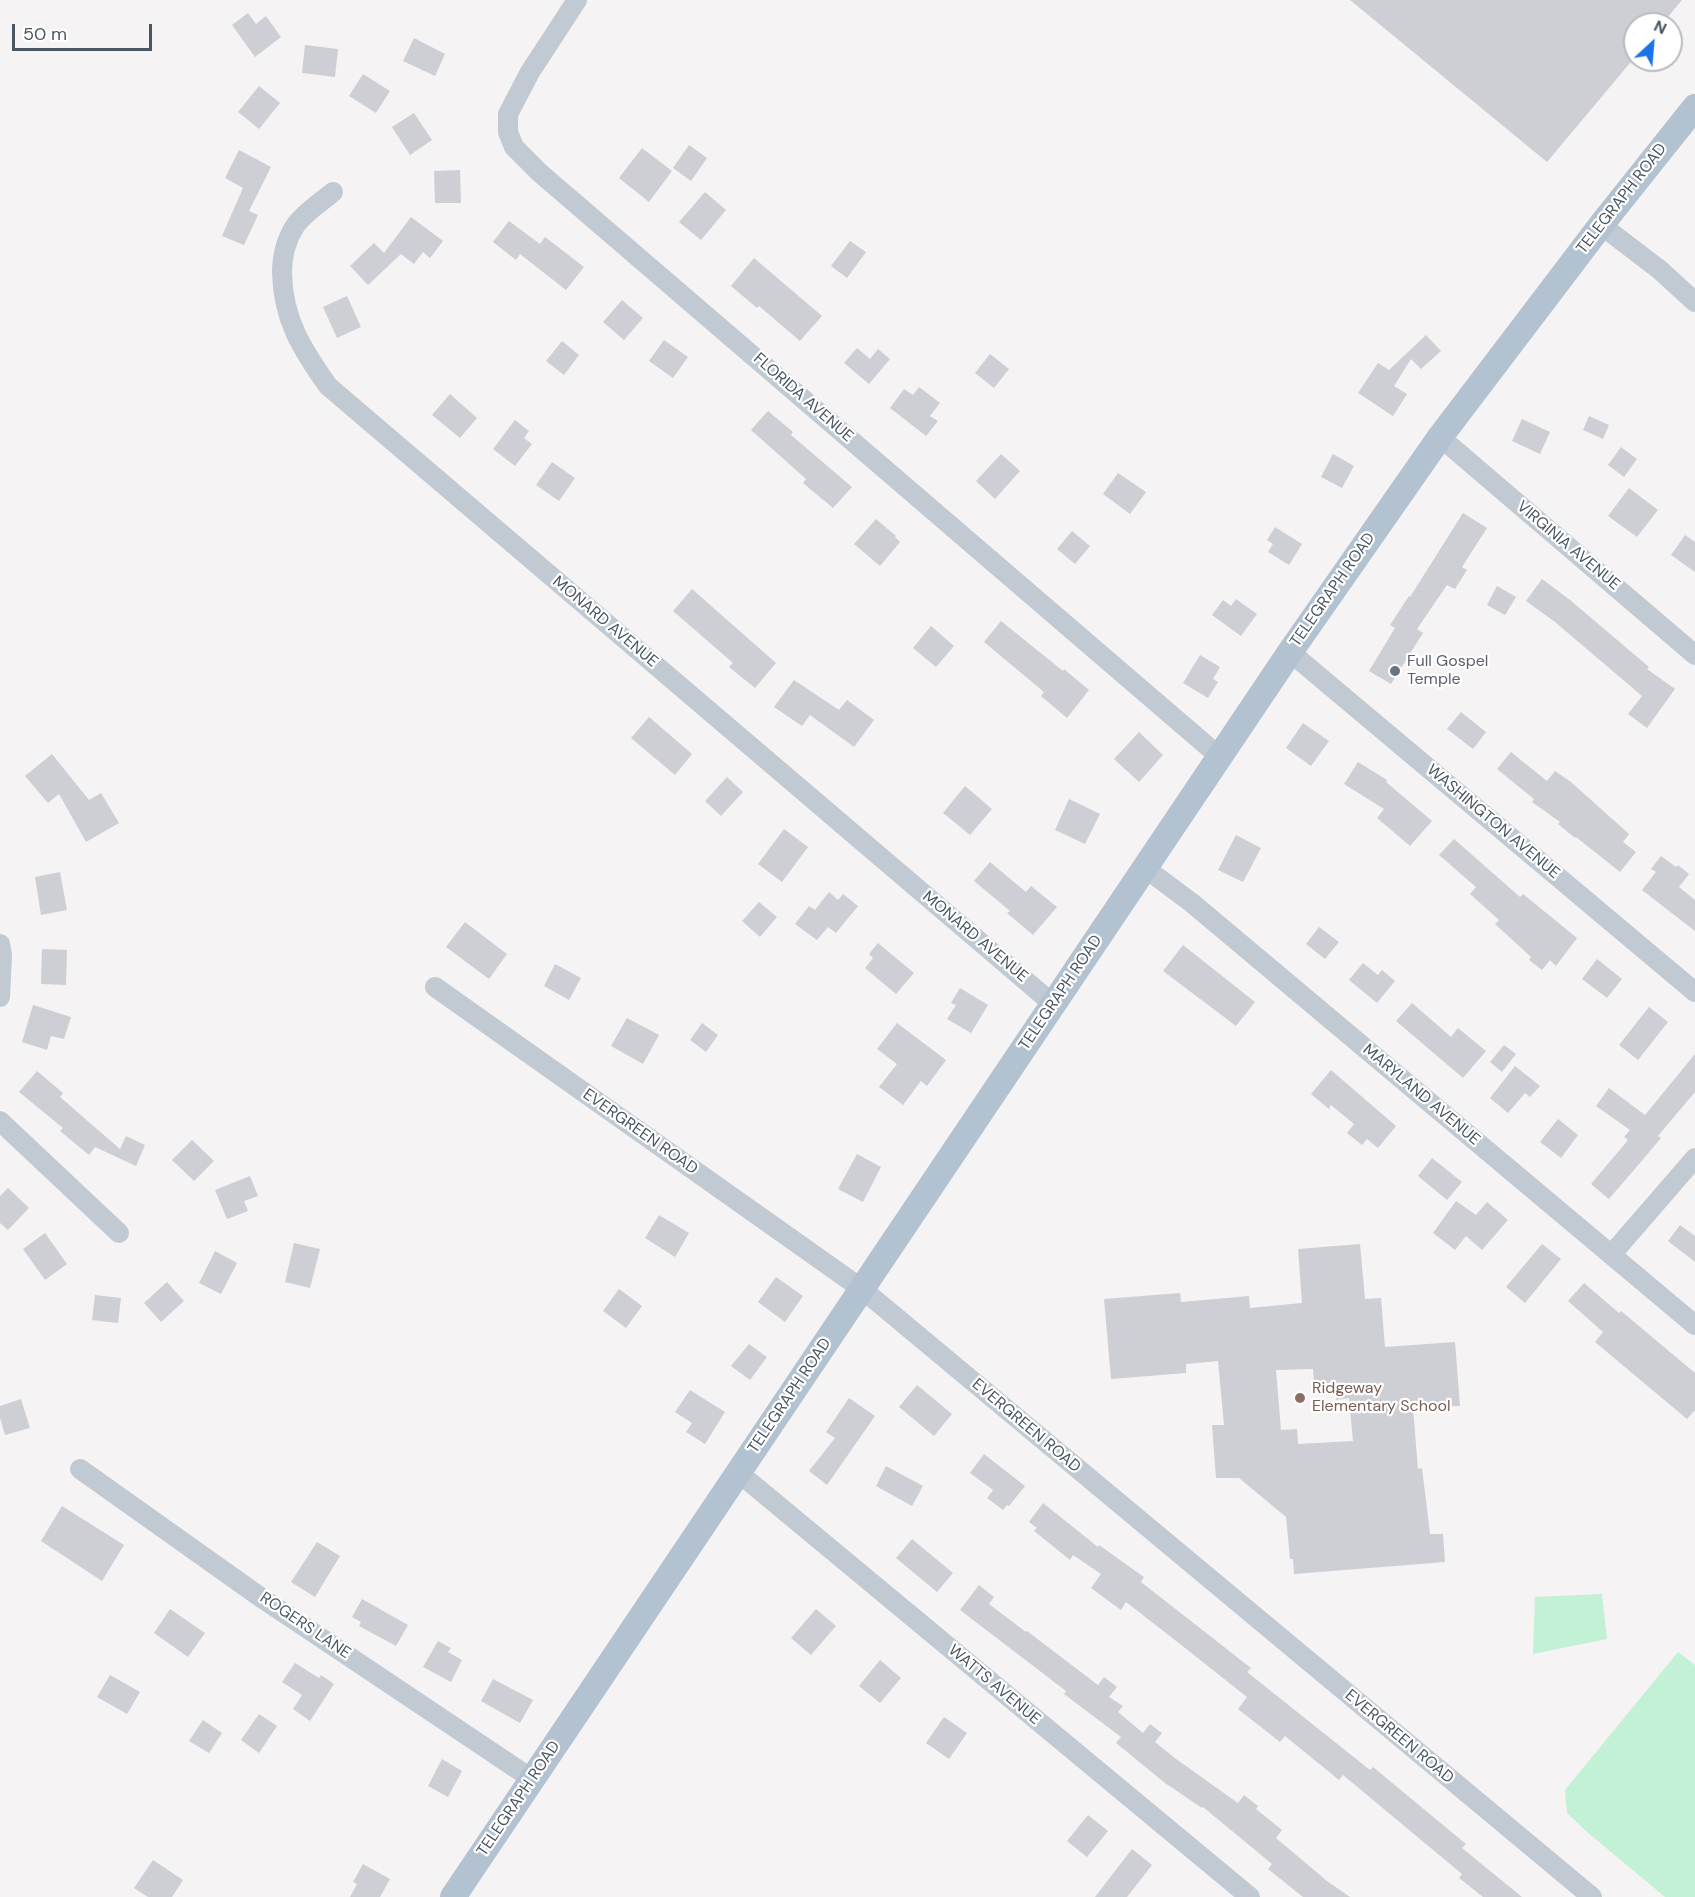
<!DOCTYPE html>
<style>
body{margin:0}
#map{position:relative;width:1695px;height:1897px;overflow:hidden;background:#f5f3f3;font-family:"DM Sans",sans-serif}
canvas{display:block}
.north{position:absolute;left:1623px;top:12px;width:60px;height:60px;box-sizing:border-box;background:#fff;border:2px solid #b7bbc0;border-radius:50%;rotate:26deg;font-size:16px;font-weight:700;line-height:24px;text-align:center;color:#4a5661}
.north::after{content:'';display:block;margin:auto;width:21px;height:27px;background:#1a73e8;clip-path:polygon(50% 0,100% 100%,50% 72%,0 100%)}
.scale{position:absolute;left:12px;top:24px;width:140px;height:27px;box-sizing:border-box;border:3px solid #4a5661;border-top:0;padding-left:8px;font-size:18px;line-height:21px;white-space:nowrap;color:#4a5661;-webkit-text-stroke:4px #fff;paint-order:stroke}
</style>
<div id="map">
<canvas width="1695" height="1897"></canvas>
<div class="north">N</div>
<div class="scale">50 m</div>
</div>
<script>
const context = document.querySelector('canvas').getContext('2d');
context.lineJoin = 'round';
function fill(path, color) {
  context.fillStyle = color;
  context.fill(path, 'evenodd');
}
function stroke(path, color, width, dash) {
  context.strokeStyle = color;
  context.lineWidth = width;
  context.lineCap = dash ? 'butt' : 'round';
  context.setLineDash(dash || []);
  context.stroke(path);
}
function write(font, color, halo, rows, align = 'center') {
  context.font = font + ' "DM Sans",sans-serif';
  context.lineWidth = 4.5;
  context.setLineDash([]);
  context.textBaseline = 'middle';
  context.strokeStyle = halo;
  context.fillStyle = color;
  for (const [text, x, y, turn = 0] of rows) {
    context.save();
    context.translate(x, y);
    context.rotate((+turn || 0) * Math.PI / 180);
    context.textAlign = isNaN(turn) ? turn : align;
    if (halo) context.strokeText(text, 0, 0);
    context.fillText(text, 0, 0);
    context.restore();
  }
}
fill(new Path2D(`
 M 1602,1594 L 1607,1639 L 1533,1654 L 1535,1597 Z
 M 1678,1652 L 1695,1665 L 1695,1897 L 1665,1897 L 1587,1832 L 1567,1813 L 1565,1790 Z`), '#c3f1d5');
fill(new Path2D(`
 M 1350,0 L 1682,0 L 1662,24 L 1635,24 L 1635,57 L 1547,162 Z
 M 248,13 L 256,24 L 266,16 L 281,37 L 255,57 L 232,25 Z
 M 414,38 L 445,54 L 435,76 L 403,61 Z
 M 305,45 L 338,49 L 335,77 L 302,73 Z
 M 363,74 L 390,91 L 376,113 L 349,96 Z
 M 259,86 L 280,103 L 259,129 L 238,112 Z
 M 414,113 L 432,140 L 410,155 L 392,127 Z
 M 689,145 L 707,158 L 691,181 L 673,168 Z
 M 642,148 L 672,171 L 649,202 L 619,178 Z
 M 239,150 L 271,167 L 249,211 L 258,215 L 244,245 L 222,236 L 243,188 L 225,178 Z
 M 460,170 L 461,203 L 435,203 L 434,171 Z
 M 705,192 L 726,210 L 701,240 L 679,222 Z
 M 411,217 L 443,241 L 430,258 L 423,252 L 414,264 L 401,254 L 368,285 L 350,266 L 374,243 L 384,253 Z
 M 509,221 L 540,244 L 545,237 L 584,267 L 566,290 L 520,254 L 516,260 L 493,242 Z
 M 850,241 L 866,252 L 847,278 L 831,266 Z
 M 754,258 L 822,316 L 800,341 L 759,306 L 757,308 L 731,286 Z
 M 347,296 L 361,327 L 337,338 L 323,307 Z
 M 622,300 L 643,318 L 624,340 L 603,322 Z
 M 1426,335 L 1441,351 L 1421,369 L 1411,359 L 1394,386 L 1407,394 L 1393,416 L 1358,393 L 1378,363 L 1389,370 Z
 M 664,340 L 688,357 L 673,378 L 649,361 Z
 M 562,341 L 579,355 L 564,375 L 546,361 Z
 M 857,348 L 870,359 L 878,349 L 890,359 L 869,384 L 844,363 Z
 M 990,354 L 1009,369 L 994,388 L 975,373 Z
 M 919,387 L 940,403 L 930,416 L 938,421 L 926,436 L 890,408 L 904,389 L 913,395 Z
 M 450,394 L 477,418 L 460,438 L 432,415 Z
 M 768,411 L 793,432 L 791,435 L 852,487 L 833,508 L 803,483 L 806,479 L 751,430 Z
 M 1589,416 L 1609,425 L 1603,439 L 1583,430 Z
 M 1522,419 L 1550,432 L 1540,454 L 1512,441 Z
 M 515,420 L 529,431 L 524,438 L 532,444 L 515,466 L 493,449 Z
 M 1621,447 L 1637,459 L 1624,477 L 1608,465 Z
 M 1001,454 L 1020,471 L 995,499 L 976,481 Z
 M 1333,454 L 1354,466 L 1342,488 L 1321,477 Z
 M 552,462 L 575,478 L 559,501 L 536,485 Z
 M 1118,473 L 1146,492 L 1130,514 L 1103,494 Z
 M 1629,488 L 1658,510 L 1637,537 L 1608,516 Z
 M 1463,513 L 1487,528 L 1462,567 L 1467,570 L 1455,589 L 1447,585 L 1417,629 L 1423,633 L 1391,684 L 1369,671 L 1395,628 L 1390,625 L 1409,596 L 1410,597 Z
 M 876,519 L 896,536 L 895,537 L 900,542 L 880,566 L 854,544 Z
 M 1275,527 L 1302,544 L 1289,565 L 1268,552 L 1273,544 L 1267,540 Z
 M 1072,531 L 1090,546 L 1075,564 L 1057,549 Z
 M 1685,535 L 1695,542 L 1695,572 L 1671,555 Z
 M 1542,579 L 1570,600 L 1649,667 L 1647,669 L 1675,689 L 1647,728 L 1628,714 L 1642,696 L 1555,622 L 1526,601 Z
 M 1497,586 L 1516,597 L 1505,615 L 1487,605 Z
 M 692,589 L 776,663 L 755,688 L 729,667 L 733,663 L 673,611 Z
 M 1236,599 L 1257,614 L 1241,636 L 1212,615 L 1223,600 L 1231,606 Z
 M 1001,621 L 1063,671 L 1064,669 L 1089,690 L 1067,718 L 1041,696 L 1044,692 L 984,642 Z
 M 931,626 L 954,646 L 936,667 L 913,648 Z
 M 1200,655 L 1220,667 L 1213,679 L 1218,682 L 1208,698 L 1183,683 Z
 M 794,680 L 839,710 L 847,700 L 874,720 L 854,747 L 810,715 L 802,726 L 774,707 Z
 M 1461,712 L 1486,732 L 1473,749 L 1447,729 Z
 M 649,717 L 692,754 L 675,775 L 631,738 Z
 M 1303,723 L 1329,741 L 1311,766 L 1286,748 Z
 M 1139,732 L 1163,755 L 1139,782 L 1114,759 Z
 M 1511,752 L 1547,781 L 1555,771 L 1571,782 L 1629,834 L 1623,842 L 1636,852 L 1620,872 L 1576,837 L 1575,838 L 1558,824 L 1560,822 L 1532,802 L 1534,799 L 1497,769 Z
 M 52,754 L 89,800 L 101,793 L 119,823 L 86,842 L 59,794 L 48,803 L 25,776 Z
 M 1358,762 L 1387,780 L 1386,782 L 1432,821 L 1410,846 L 1377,818 L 1384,809 L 1344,784 Z
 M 727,777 L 743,792 L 721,816 L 705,801 Z
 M 965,786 L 992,809 L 970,835 L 943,813 Z
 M 1069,799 L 1100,814 L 1085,844 L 1055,830 Z
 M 784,829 L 808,847 L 782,882 L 758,864 Z
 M 1236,835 L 1261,848 L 1243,882 L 1218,870 Z
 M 1454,839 L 1520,897 L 1523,894 L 1577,938 L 1556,966 L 1550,960 L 1542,970 L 1529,960 L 1531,957 L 1495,924 L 1499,920 L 1470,894 L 1476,887 L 1439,855 Z
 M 1661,856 L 1676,867 L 1678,865 L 1689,874 L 1679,887 L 1695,900 L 1695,931 L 1642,890 L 1656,872 L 1651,869 Z
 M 990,862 L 1026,892 L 1031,886 L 1057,907 L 1033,935 L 1007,913 L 1010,911 L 974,881 Z
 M 60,872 L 67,910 L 41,915 L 35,877 Z
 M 829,892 L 838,900 L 843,894 L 858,906 L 836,933 L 828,927 L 817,940 L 795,924 L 809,906 L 815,910 Z
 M 759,902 L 777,917 L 760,937 L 742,921 Z
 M 465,922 L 507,954 L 489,979 L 446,947 Z
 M 1319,927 L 1339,942 L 1325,959 L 1306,944 Z
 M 878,943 L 914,973 L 896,994 L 865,968 L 873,958 L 869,954 Z
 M 1183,945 L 1255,1002 L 1236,1026 L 1163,971 Z
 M 42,949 L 67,950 L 66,985 L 41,984 Z
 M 1597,959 L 1622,979 L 1607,998 L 1582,979 Z
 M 1363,963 L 1378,975 L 1382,970 L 1395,981 L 1377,1003 L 1349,980 Z
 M 555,964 L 581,978 L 569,1000 L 544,986 Z
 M 960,988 L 988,1005 L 971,1033 L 947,1019 L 956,1005 L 951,1003 Z
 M 1412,1003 L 1451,1037 L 1458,1028 L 1486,1051 L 1463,1078 L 1396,1021 Z
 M 33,1005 L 71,1017 L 64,1039 L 51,1036 L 47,1050 L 22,1042 Z
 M 1649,1007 L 1668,1022 L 1638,1060 L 1619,1045 Z
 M 627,1018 L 659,1035 L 643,1064 L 611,1046 Z
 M 702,1023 L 718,1035 L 706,1052 L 690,1040 Z
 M 897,1023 L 946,1060 L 927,1086 L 921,1081 L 903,1105 L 879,1087 L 897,1064 L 877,1049 Z
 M 1504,1045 L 1516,1054 L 1502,1072 L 1490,1062 Z
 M 1695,1054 L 1695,1092 L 1658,1136 L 1661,1138 L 1645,1157 L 1609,1199 L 1591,1184 L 1628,1140 L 1624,1137 L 1630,1130 L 1596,1106 L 1609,1088 L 1645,1115 Z
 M 1515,1066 L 1540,1086 L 1530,1097 L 1525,1093 L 1508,1113 L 1490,1098 Z
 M 1331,1070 L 1396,1126 L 1378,1148 L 1367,1139 L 1362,1145 L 1347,1133 L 1354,1124 L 1331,1105 L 1329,1109 L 1311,1094 Z
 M 37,1071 L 63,1093 L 60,1097 L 120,1149 L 126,1136 L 145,1145 L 136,1166 L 95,1147 L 89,1155 L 60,1131 L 63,1128 L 19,1092 Z
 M 1558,1119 L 1578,1135 L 1561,1158 L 1540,1142 Z
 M 192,1140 L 214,1161 L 194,1181 L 172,1160 Z
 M 857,1154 L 881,1167 L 863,1202 L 838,1189 Z
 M 1432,1158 L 1462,1182 L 1447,1200 L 1418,1176 Z
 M 250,1176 L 258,1196 L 244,1201 L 248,1211 L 227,1219 L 215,1190 Z
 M 8,1188 L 29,1208 L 8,1230 L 0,1223 L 0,1196 Z
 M 1456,1201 L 1476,1215 L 1487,1202 L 1508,1220 L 1482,1250 L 1466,1236 L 1455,1250 L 1433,1233 Z
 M 659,1215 L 689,1233 L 675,1257 L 645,1238 Z
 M 1680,1225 L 1695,1236 L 1695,1262 L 1668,1241 Z
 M 45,1233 L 67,1264 L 45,1280 L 23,1249 Z
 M 294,1243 L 320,1249 L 310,1288 L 285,1282 Z
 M 1360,1244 L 1365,1299 L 1381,1298 L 1385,1347 L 1455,1342 L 1460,1406 L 1413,1408 L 1418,1469 L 1422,1468 L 1430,1534 L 1443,1534 L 1445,1562 L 1294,1574 L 1293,1559 L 1290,1559 L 1286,1517 L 1239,1478 L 1216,1478 L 1212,1425 L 1224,1425 L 1218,1361 L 1186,1364 L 1186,1373 L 1111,1379 L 1104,1299 L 1180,1293 L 1181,1302 L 1249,1296 L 1250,1308 L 1302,1303 L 1298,1249 ZM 1313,1369 L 1314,1382 L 1320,1382 L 1321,1395 L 1336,1394 L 1336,1400 L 1349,1398 L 1353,1441 L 1298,1444 L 1297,1429 L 1281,1430 L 1276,1370 Z
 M 1542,1244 L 1561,1259 L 1525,1303 L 1506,1287 Z
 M 215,1251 L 237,1263 L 221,1294 L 199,1283 Z
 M 776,1277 L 803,1296 L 785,1322 L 758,1302 Z
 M 167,1282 L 184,1301 L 161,1322 L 144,1303 Z
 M 1584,1283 L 1619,1313 L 1621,1311 L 1695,1373 L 1695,1410 L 1687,1419 L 1595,1342 L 1603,1332 L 1568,1301 Z
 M 619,1289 L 642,1306 L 626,1328 L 603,1311 Z
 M 95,1295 L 121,1298 L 118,1323 L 92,1320 Z
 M 749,1344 L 767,1357 L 750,1380 L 731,1366 Z
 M 917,1385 L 952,1414 L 934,1436 L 899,1407 Z
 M 690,1390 L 725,1412 L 705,1444 L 686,1432 L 692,1423 L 675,1412 Z
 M 849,1398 L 875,1416 L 827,1485 L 809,1471 L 835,1438 L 826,1432 Z
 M 21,1399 L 30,1428 L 5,1435 L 0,1418 L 0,1406 Z
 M 984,1454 L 1025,1486 L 1009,1506 L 1007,1505 L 1003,1510 L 987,1498 L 993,1490 L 970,1473 Z
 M 886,1466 L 923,1486 L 912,1506 L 876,1486 Z
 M 1043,1503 L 1098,1547 L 1099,1545 L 1144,1577 L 1141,1582 L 1251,1668 L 1247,1672 L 1370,1770 L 1373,1767 L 1466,1844 L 1462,1848 L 1522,1897 L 1483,1897 L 1459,1878 L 1462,1874 L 1343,1775 L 1339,1780 L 1285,1736 L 1280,1742 L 1238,1709 L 1247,1697 L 1180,1644 L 1126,1602 L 1121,1610 L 1091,1588 L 1101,1574 L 1073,1555 L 1070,1560 L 1034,1531 L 1037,1528 L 1029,1522 Z
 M 62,1506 L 124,1545 L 102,1581 L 41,1541 Z
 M 912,1539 L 953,1573 L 937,1592 L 896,1558 Z
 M 317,1542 L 340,1556 L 315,1597 L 291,1582 Z
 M 979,1585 L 994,1597 L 989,1604 L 1026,1632 L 1027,1631 L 1098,1685 L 1104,1677 L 1117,1687 L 1109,1697 L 1123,1706 L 1118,1712 L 1143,1733 L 1150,1724 L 1162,1733 L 1155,1742 L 1176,1759 L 1238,1803 L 1244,1795 L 1258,1806 L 1256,1809 L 1282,1830 L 1276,1838 L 1327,1881 L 1350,1897 L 1303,1897 L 1268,1869 L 1272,1864 L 1203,1807 L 1202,1808 L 1165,1783 L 1116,1743 L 1121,1737 L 1064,1694 L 1066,1691 L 960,1610 Z
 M 362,1599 L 408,1625 L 396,1646 L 359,1626 L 361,1622 L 352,1617 Z
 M 170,1609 L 205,1633 L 188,1657 L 154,1633 Z
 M 816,1609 L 836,1626 L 811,1655 L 791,1638 Z
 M 438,1641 L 451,1648 L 448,1652 L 462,1660 L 451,1682 L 423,1667 Z
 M 880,1660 L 901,1678 L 880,1703 L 859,1686 Z
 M 295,1663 L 319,1678 L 321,1675 L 334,1684 L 310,1721 L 293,1709 L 302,1695 L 282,1682 Z
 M 110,1675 L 140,1692 L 127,1714 L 97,1697 Z
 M 493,1679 L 533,1700 L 520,1723 L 481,1701 Z
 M 259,1714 L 277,1726 L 259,1753 L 241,1740 Z
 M 944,1717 L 967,1733 L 949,1759 L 926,1743 Z
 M 203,1720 L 222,1733 L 209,1753 L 189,1741 Z
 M 442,1759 L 462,1771 L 448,1797 L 428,1786 Z
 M 1088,1815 L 1108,1831 L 1087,1857 L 1067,1841 Z
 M 1132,1849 L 1152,1865 L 1127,1897 L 1095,1897 Z
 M 153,1860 L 183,1880 L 172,1897 L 148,1897 L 134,1888 Z
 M 363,1864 L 390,1879 L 380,1897 L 350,1897 L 357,1884 L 353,1882 Z`), '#cdcfd5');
stroke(new Path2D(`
 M 577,0 L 530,72 L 508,114 L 508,132 L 514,147 L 540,173 L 1220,757
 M 333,192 C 321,202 304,213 295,226 C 286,240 282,256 282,273 C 283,320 302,349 328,386 L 1053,1004
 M 1601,225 L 1660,270 L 1695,302
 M 1440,437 L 1695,655
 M 1290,652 L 1695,992
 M 1145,868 L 1192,903 L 1695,1325
 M 0,944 L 2,955 L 0,997
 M 435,987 L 862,1289 L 1592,1897
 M 0,1121 L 119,1233
 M 1611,1255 L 1695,1158
 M 80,1469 L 263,1599 L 532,1779
 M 739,1473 L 1250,1897`), '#c1cad2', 20);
stroke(new Path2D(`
 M 453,1897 L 1290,652 L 1440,437 L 1601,225 L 1695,107`), '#b3c2d1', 26);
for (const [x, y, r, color] of [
 [1395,671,6,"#6b7280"],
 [1300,1398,6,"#8d6e63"]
]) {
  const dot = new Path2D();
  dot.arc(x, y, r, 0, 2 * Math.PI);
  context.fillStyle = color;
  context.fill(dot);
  stroke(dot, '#fff', 2);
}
write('16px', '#4a5661', '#fff', [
 ["TELEGRAPH ROAD",1622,199,-52],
 ["FLORIDA AVENUE",803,398,41],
 ["VIRGINIA AVENUE",1568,546,40],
 ["TELEGRAPH ROAD",1333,590,-55],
 ["MONARD AVENUE",605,622,40],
 ["WASHINGTON AVENUE",1493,822,40],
 ["MONARD AVENUE",975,937,40],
 ["TELEGRAPH ROAD",1061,993,-56],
 ["MARYLAND AVENUE",1421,1095,40],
 ["EVERGREEN ROAD",640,1132,35],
 ["TELEGRAPH ROAD",790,1396,-56],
 ["EVERGREEN ROAD",1026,1426,40],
 ["ROGERS LANE",305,1626,34],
 ["WATTS AVENUE",994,1685,40],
 ["EVERGREEN ROAD",1399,1737,40],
 ["TELEGRAPH ROAD",519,1799,-56]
]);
write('16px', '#5b616d', '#fff', [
 ["Full Gospel",1407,662],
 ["Temple",1407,680]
], 'left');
write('16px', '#785e54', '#fff', [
 ["Ridgeway",1312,1389],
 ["Elementary School",1312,1407]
], 'left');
</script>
